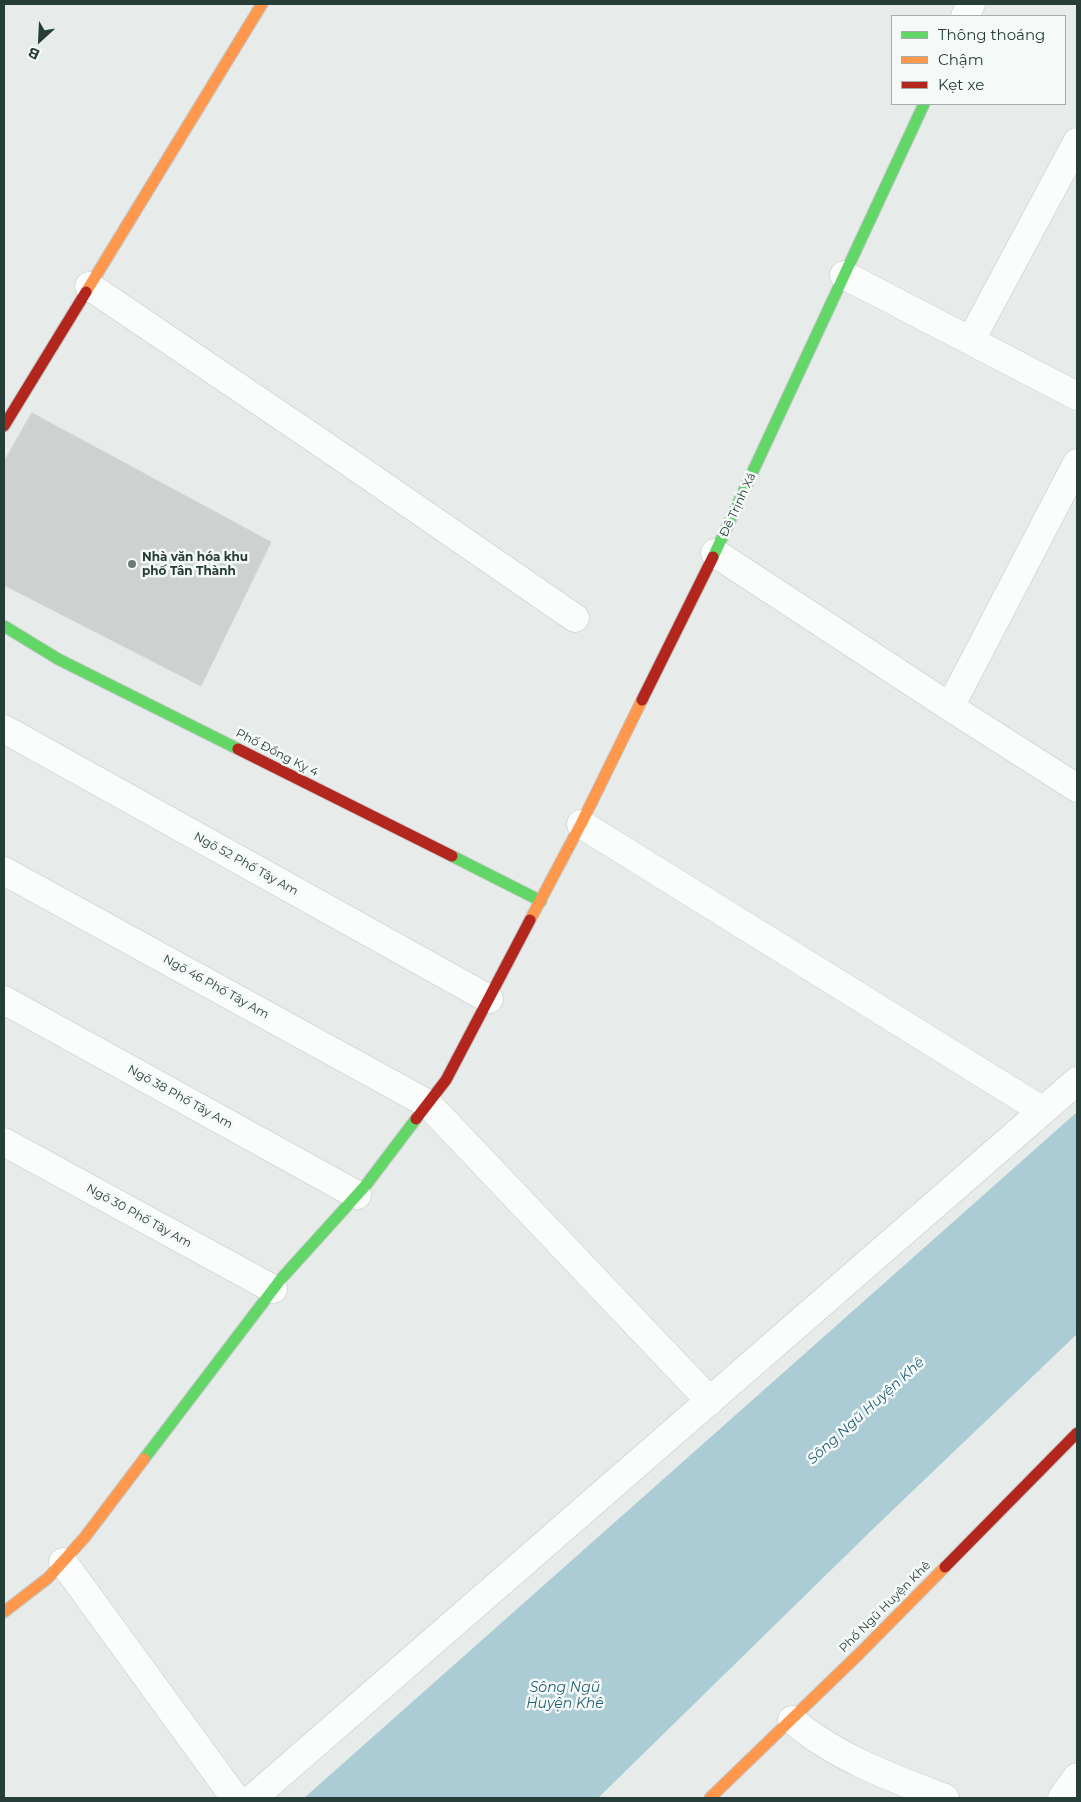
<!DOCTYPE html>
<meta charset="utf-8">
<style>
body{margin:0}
#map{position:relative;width:1081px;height:1802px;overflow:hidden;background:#e7ebe9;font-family:Montserrat,sans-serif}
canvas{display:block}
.frame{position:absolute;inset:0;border:5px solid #263d38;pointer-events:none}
.legend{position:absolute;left:891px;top:15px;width:175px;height:90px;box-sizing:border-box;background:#f5f9f8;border:1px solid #a2aeab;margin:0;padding:6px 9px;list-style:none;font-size:15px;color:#263d38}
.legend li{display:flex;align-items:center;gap:10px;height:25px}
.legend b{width:25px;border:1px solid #a2aeab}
.north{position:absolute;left:15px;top:15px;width:50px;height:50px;-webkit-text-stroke:4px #f5f9f8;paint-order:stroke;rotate:205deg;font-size:14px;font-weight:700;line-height:20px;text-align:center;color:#263d38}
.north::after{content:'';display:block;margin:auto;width:18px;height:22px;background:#263d38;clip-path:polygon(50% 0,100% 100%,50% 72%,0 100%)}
</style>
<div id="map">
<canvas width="1081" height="1802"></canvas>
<div class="frame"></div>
<ul class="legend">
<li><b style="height:6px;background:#63d668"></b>Thông thoáng</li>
<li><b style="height:6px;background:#ff974d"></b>Chậm</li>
<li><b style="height:6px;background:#b3261e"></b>Kẹt xe</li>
</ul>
<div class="north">B</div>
</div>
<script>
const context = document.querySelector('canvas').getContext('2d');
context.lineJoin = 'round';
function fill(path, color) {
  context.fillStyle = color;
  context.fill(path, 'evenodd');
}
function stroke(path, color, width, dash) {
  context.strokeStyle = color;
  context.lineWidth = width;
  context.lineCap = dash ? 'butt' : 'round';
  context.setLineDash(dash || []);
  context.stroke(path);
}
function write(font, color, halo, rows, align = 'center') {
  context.font = font + ' Montserrat,sans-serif';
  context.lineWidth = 5;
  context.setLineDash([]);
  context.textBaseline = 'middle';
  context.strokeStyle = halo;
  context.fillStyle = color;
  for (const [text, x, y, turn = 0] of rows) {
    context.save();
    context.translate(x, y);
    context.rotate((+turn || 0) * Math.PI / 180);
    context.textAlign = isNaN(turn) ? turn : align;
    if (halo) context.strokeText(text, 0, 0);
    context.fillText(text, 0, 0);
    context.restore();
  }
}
fill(new Path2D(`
 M 1077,1112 L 1077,1334 L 875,1527 L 598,1798 L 304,1798 Z`), '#acccd5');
const building = new Path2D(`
 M 32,413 L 271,542 L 201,686 L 4,585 L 4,462 Z`);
fill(building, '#cdd2d0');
stroke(building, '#d0d4d2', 1);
const street = new Path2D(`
 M 965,16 L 971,4
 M 844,275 L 1077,396
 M 89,286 L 324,445 L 575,618
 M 971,340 L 1077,142
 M 715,553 L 950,707 L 1077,788
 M 950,707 L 1077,463
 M 4,729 L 489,999
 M 581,824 L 1043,1111
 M 4,871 L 428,1104 L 710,1401
 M 4,1000 L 357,1195
 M 4,1142 L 273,1289
 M 63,1562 L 235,1798
 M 792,1720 C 835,1757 892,1778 945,1798
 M 253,1798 L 1077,1081
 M 1062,1798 L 1077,1777`);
const fast = new Path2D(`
 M 713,557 L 924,104
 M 4,626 L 58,659 L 238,749
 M 452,856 L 541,901
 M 144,1459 L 281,1279 L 366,1185 L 416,1119`);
const slow = new Path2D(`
 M 86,292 L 262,4
 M 530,920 L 581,824 L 642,700
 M 4,1612 L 48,1578 L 85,1537 L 144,1459
 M 710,1798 L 859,1654 L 945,1567`);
const jam = new Path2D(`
 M 4,426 L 86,292
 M 642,700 L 713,557
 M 238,749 L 452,856
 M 416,1119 L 446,1080 L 530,920
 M 945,1567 L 1077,1433`);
stroke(street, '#c4c8c6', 29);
stroke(fast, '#c2c8c6', 13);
stroke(slow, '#c2c8c6', 13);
stroke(jam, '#c2c8c6', 13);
stroke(street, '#fbfcfc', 28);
stroke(fast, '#63d668', 11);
stroke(slow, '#ff974d', 11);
stroke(jam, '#b3261e', 11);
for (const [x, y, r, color] of [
 [132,564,5,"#6a7a76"]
]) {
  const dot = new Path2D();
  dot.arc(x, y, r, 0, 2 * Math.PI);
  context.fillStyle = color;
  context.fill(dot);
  stroke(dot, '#f5f9f8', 2);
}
write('12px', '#263d38', '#f5f9f8', [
 ["Đê Trịnh Xá",738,505,-65],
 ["Phố Đồng Kỵ 4",277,753,27],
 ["Ngõ 52 Phố Tây Am",246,864,29],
 ["Ngõ 46 Phố Tây Am",216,987,29],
 ["Ngõ 38 Phố Tây Am",180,1097,29],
 ["Ngõ 30 Phố Tây Am",139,1216,29],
 ["Phố Ngũ Huyện Khê",885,1607,-45]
]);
write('bold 12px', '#263d38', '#f5f9f8', [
 ["Nhà văn hóa khu",142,557],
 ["phố Tân Thành",142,571]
], 'left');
write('italic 14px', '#256174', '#f5f9f8', [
 ["Sông Ngũ Huyện Khê",866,1411,-42],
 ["Sông Ngũ",565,1688],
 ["Huyện Khê",565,1704]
]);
</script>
